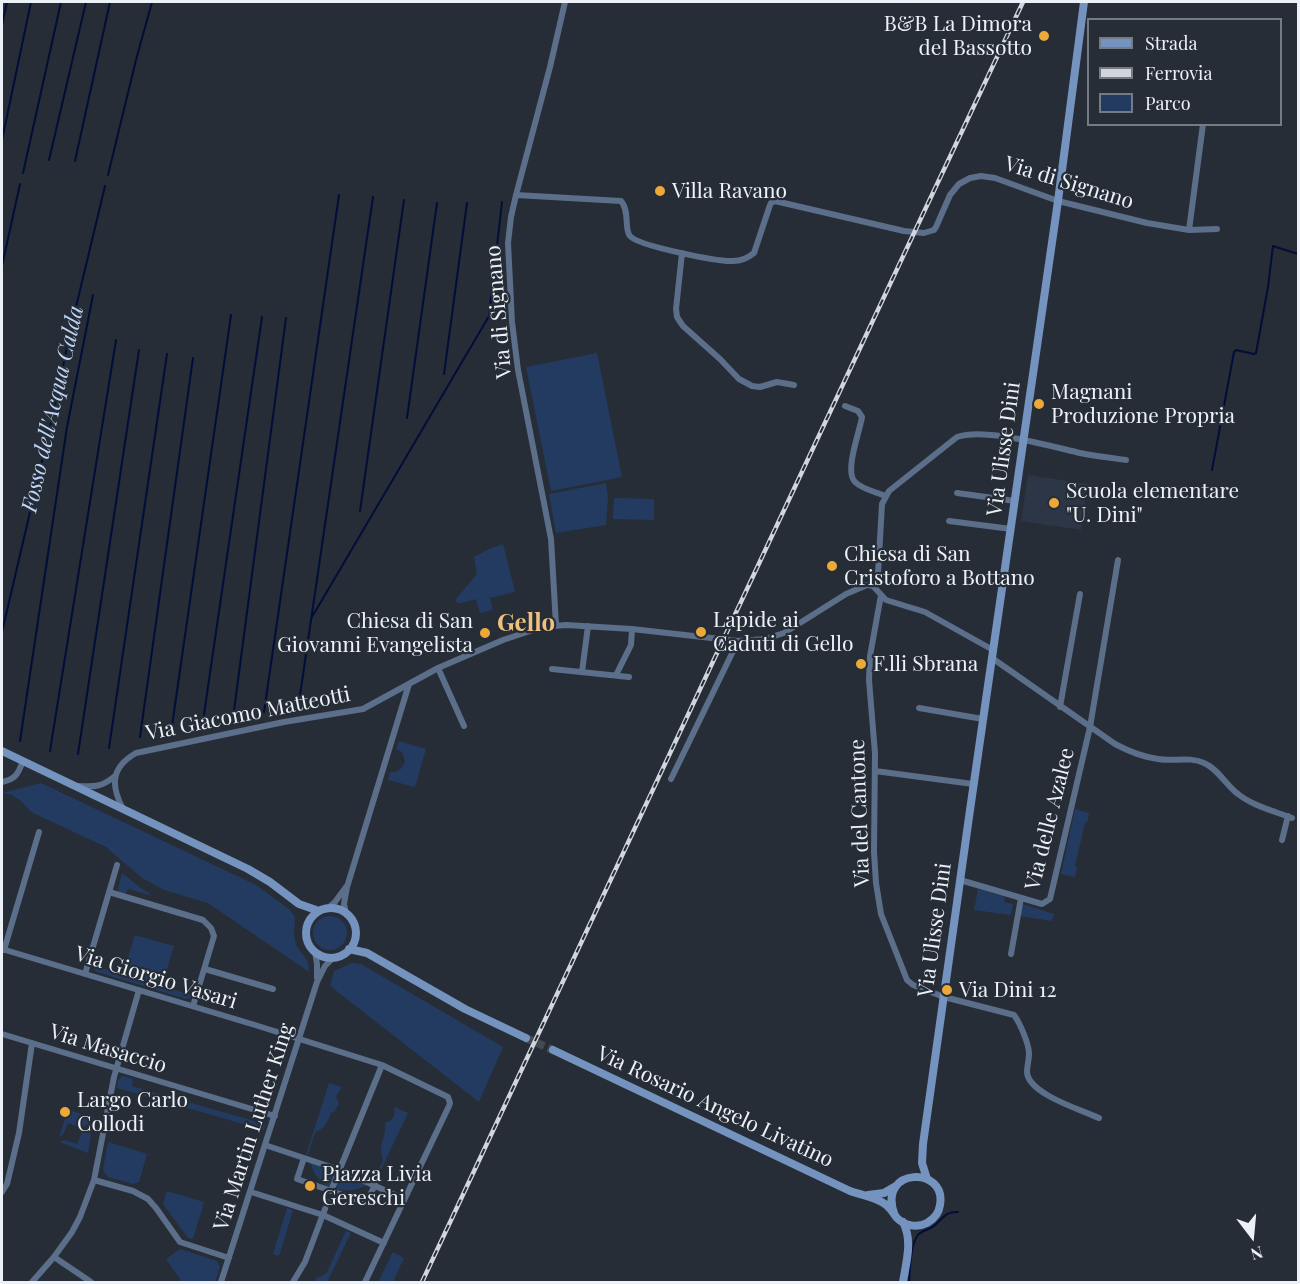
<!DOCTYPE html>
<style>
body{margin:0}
#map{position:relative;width:1300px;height:1284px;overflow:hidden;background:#262d36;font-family:"Playfair Display",serif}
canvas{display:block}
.frame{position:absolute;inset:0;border:3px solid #ecf1f7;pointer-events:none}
.legend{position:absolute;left:1087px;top:18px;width:195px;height:108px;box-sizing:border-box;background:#262d36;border:2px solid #757b83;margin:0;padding:8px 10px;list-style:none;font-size:18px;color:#ecf1f7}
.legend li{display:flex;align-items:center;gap:12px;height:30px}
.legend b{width:30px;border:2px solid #757b83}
.north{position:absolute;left:1222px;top:1206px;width:60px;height:60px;-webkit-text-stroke:4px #262d36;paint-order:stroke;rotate:164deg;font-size:16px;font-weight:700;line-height:24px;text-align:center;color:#ecf1f7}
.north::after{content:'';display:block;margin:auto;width:21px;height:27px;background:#ecf1f7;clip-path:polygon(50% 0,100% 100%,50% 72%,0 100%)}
</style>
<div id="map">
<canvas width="1300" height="1284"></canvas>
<div class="frame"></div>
<ul class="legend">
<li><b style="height:8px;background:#7593bf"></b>Strada</li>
<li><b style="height:8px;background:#d1d6dd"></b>Ferrovia</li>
<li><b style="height:16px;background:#233b61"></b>Parco</li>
</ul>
<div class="north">N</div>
</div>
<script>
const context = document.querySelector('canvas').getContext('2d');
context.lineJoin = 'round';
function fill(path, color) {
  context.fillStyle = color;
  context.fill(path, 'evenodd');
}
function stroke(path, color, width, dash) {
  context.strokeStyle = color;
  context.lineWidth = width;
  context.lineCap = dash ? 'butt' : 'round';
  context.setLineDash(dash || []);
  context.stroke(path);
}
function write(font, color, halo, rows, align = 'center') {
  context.font = font + ' "Playfair Display",serif';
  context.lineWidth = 4.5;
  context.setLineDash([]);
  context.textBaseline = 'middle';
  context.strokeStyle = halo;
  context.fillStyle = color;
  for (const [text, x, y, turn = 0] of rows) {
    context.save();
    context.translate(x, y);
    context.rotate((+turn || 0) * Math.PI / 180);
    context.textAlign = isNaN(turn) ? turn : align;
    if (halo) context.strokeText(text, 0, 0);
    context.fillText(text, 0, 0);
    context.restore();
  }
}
fill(new Path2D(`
 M 1028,475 L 1088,484 L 1081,530 L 1021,521 Z`), '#2c3646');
fill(new Path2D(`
 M 597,353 L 622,477 L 551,491 L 526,367 Z
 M 606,483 L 608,498 L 606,525 L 556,533 L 549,494 Z
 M 614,498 L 654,499 L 654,520 L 613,519 Z
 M 503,544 L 515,592 L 490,598 L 493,610 L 480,613 L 476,599 L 458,604 L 455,600 L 477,574 L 474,557 L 489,549 Z
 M 399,741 L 426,749 L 415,787 L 388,780 L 390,772 C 398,773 403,768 405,761 L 402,752 L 396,749 Z
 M 41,783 L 256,885 L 289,909 L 295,917 L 294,934 L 296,945 L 308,962 L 309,972 L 208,903 L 164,890 L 142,878 L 106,847 L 31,812 L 21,801 L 12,795 L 2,793 Z
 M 1075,809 L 1089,813 L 1087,823 L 1085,823 L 1075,866 L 1077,867 L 1075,876 L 1074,877 L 1061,874 Z
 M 122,873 L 141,888 L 153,896 L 128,889 L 126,894 L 119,892 L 118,889 Z
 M 978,889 L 1005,897 L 1004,902 L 1013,904 L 1011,915 L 974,910 Z
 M 1022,904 L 1054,914 L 1052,921 L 1020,916 Z
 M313 933a17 17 0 1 1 34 0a17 17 0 1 1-34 0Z
 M 135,935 L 174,946 L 162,986 L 191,995 L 190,998 L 186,999 L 97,972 L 94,970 L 94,966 L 123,974 Z
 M 352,963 L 361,964 L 503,1047 L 479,1102 L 330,986 L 334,971 Z
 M 123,1076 L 133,1079 L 132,1086 L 265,1124 L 264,1130 L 117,1088 L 118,1080 Z
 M 329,1083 L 342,1087 L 336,1096 L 339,1104 L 334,1112 L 331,1113 C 328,1121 324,1130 315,1132 L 308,1155 L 306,1155 Z
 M 394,1107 L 408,1113 L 375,1182 L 373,1181 L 383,1161 C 377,1142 387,1139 385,1123 C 393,1121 396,1115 394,1107 Z
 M 68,1110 L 99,1119 L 80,1128 L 68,1123 L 63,1135 L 59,1137 Z
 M 92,1127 L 88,1153 L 59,1142 L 65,1140 L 77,1144 L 82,1132 Z
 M 108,1142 L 147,1154 L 139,1182 L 133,1184 L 108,1177 L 105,1174 L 103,1169 Z
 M 311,1162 L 332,1170 L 336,1176 L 329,1187 C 319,1181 312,1173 311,1162 Z
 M 346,1176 L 368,1184 C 357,1191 347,1191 336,1190 L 338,1177 Z
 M 167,1191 L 204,1202 L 193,1239 L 188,1238 L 163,1204 Z
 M 287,1208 L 293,1210 L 279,1256 L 273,1254 Z
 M 346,1231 L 351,1233 L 327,1282 L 314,1282 L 317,1277 L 322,1277 L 323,1274 L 326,1274 Z
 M 180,1249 L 217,1261 L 220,1267 L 215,1282 L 182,1282 L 166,1259 Z
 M 393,1252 L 404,1258 L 393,1282 L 378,1282 Z`), '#233b61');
stroke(new Path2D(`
 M 2,25 L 7,2
 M 2,140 L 31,2
 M 49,160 L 86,2
 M 75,161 L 110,2
 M 23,173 L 61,2
 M 108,175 L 136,60 L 152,2
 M 2,266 L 20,184
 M 444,374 L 467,203
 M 407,418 L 437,203
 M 1212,470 L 1234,352 L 1236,350 L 1254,354 L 1256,353 L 1268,287 L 1273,246 L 1298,254
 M 360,511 L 404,200
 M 312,617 L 489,316 L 502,202
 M 2,632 L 56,401 L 70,332 L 105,186
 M 298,709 L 373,197
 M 264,712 L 339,195
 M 233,718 L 286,318
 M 202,728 L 262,317
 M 171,733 L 231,315
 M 140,737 L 193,358
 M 20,741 L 67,427 L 93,295
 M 109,748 L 167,354
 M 50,751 L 116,340
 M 78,754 L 139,350
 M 909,1282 C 910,1270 910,1245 918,1235 C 922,1230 929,1230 934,1226 C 943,1219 945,1211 958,1212`), '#000e39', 2);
stroke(new Path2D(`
 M 325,1209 L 329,1199`), '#444a53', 6, [6, 3]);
stroke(new Path2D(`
 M 526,1038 L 553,1050`), '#444a53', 8, [8, 4]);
stroke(new Path2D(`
 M 516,195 L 550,67 L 565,2
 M 1189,230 L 1203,124
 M 682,253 L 676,309 L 677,317 L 683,326 L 720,359 L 739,379 L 752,386 L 760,387 L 777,382 L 794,385
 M 845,406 L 858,411 L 862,417 C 860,431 844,471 855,482 C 862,489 876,492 885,496
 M 957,493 L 1015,501
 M 949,521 L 1011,529
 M 873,586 L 878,574 L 882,504 L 889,491 L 957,437 C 984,427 1050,446 1080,453 C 1095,456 1111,458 1126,460
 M 881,595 L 870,656 L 869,680 L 875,753 L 874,852 L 876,883 L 881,914 L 907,980 L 913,985 L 944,997 L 1014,1015 C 1020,1023 1029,1044 1029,1054 C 1029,1060 1027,1066 1027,1072 C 1028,1094 1082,1110 1099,1118
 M 556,625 L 551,539 L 518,370 L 512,322 L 508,243 L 511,217 L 516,195 L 621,201 C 630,211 624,230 630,236 C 638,246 719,262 733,261 C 741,261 748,258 754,253 L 770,205 L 771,203 L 775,201 L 904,231 L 924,233 L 934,230 L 936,227 L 950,195 L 959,184 L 970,178 L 981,176 L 995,178 L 1058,201 L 1147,223 L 1189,230 L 1217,229
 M 992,658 L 1115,744 C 1128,751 1143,757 1158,759 C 1173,762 1189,756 1204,763 C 1218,769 1226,785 1238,794 C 1253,806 1274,811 1292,818
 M 438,668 L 464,726
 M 552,669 L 629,677
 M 582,672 L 588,626
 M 616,675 L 631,645 L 632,629
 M 1060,707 L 1080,594
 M 919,708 L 983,719
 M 875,771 L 973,784
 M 671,779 L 738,641
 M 2,782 C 16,779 18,774 23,761
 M 78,786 C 95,787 102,787 115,776
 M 123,809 C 111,786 110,768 136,753 L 284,722 L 363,709 L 438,668 L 503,640 L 542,627 L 566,625 L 632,629 L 738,641 L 765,639 L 784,633 L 846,594 L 867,585 L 873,586 L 886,600 L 925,612 L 993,650
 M 1282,840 L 1288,816
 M 960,880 L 1042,904 L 1050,899 L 1090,727 L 1118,560
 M 109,892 L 203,920 L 211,928 L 214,936 L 193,1006
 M 327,909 L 335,902 L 346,887
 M 346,914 L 344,904 L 347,887 L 409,684
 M 2,949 L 255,1025 L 382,1065 L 448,1097 L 450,1103 L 449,1106 L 365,1282
 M 4,950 L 39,832
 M 315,952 L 317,964 L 317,978
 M 1011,954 L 1021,898
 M 205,969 L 273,989
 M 85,974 L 117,865
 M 2,1034 L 275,1116
 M 265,1145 L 340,1170 L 404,1199
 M 304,1158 L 297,1179 L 366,1203 L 375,1185
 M 94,1180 L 133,1191 L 148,1199 L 156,1208 L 180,1242 L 229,1258
 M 331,1191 L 382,1065
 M 2,1192 L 7,1184 L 19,1133 L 32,1043
 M 251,1192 L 323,1215 L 384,1243
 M 54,1257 L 91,1282
 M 32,1282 L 54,1257 L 72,1232 L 80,1217 L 94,1180 L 114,1077 L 139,990
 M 221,1282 L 317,982 L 325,966 L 333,958
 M 293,1282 L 305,1262 L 325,1209`), '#5b6e8a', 6);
stroke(new Path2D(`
 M 2,751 L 248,869 L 270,882 L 299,904 L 319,911
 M306 933a25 25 0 1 1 50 0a25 25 0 1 1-50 0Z
 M 349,949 L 367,953 L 465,1009 L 526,1038
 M 553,1050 L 850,1191 C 861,1195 875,1197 885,1204 C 890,1207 893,1213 897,1218 C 905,1226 917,1228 927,1223 C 934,1219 939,1213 940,1205 C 947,1166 878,1167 894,1213
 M 927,1179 L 922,1163 L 923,1144 L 970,810 L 1058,201 L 1084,2
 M 868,1195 L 884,1193 L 896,1186
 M 903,1282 C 906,1263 913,1241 903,1222`), '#7593bf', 8);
const rail = new Path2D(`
 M 422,1282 L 914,233 L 1023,2`);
stroke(rail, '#d1d6dd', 4.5);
stroke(rail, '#262d36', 2, [7]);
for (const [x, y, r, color] of [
 [1044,36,6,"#eba93a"],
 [660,191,6,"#eba93a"],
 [1039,404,6,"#eba93a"],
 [1054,503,6,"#eba93a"],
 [832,566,6,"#eba93a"],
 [701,632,6,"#eba93a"],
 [485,633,6,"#eba93a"],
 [861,664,6,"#eba93a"],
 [947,990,6,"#eba93a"],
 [65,1112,6,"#eba93a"],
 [310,1186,6,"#eba93a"]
]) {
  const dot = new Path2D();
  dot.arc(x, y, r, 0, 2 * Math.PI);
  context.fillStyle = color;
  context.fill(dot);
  stroke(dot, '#262d36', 2);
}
write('21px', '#ecf1f7', '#262d36', [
 ["B&B La Dimora",1032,24,"right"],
 ["del Bassotto",1032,48,"right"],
 ["Villa Ravano",672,191],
 ["Magnani",1051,392],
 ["Produzione Propria",1051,416],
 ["Scuola elementare",1066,491],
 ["\"U. Dini\"",1066,515],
 ["Chiesa di San",844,554],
 ["Cristoforo a Bottano",844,578],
 ["Lapide ai",713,620],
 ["Caduti di Gello",713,644],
 ["Chiesa di San",473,621,"right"],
 ["Giovanni Evangelista",473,645,"right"],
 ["F.lli Sbrana",873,664],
 ["Via Dini 12",959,990],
 ["Largo Carlo",77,1100],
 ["Collodi",77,1124],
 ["Piazza Livia",322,1174],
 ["Gereschi",322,1198]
], 'left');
write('21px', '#ecf1f7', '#262d36', [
 ["Via di Signano",1069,183,17],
 ["Via di Signano",499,312,-95],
 ["Via Ulisse Dini",1004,449,-82],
 ["Via Giacomo Matteotti",248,714,-11],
 ["Via del Cantone",860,813,-92],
 ["Via delle Azalee",1050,819,-76],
 ["Via Ulisse Dini",935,930,-82],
 ["Via Giorgio Vasari",156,978,17],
 ["Via Masaccio",108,1049,17],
 ["Via Rosario Angelo Livatino",715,1107,25],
 ["Via Martin Luther King",254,1127,-72]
]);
write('italic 22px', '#bed5f9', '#262d36', [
 ["Fosso dell'Acqua Calda",53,409,-77]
]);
write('bold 24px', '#efc17e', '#262d36', [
 ["Gello",526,624]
]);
</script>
